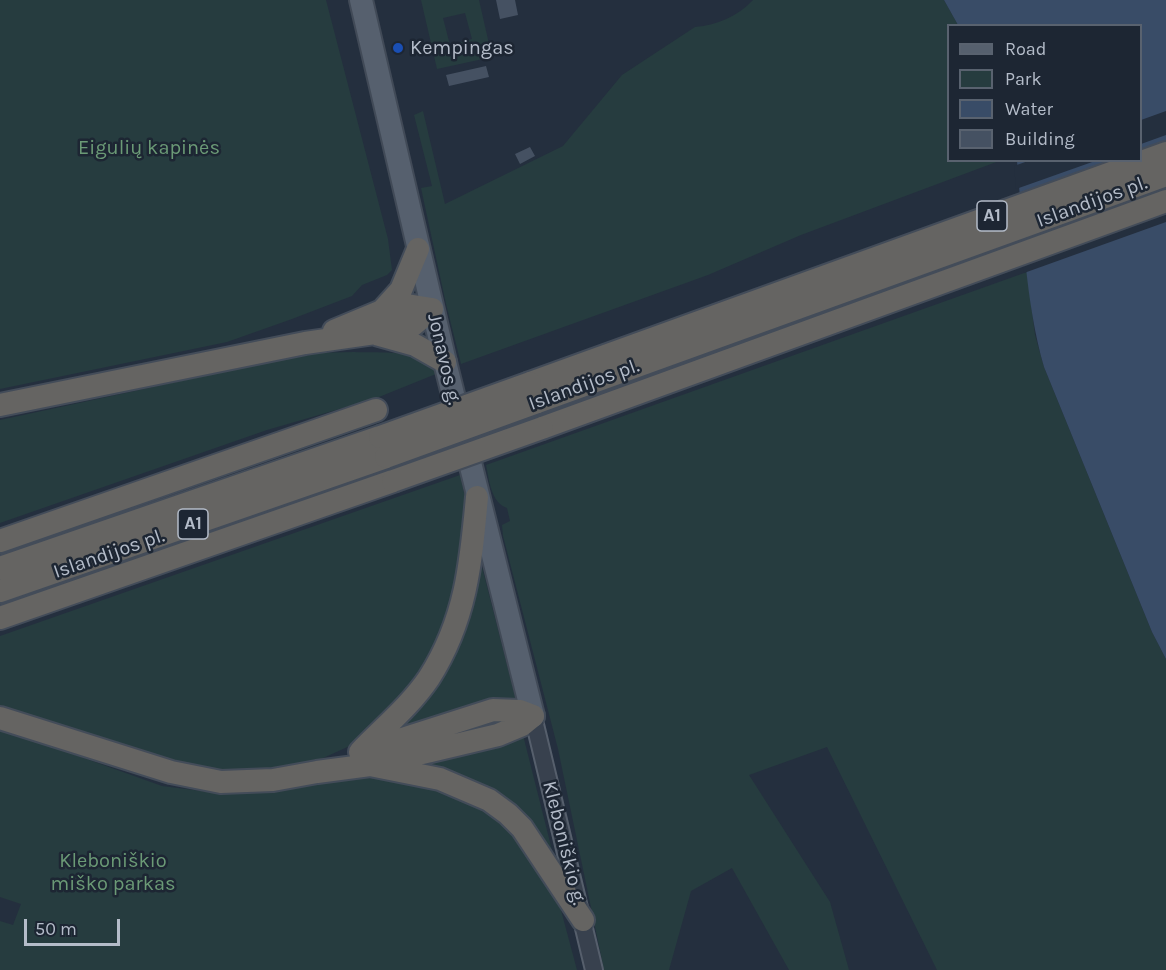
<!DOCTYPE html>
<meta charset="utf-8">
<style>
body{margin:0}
#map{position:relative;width:1166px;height:970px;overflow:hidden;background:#242f3e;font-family:Karla,sans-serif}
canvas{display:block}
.legend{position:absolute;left:947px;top:24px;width:195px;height:138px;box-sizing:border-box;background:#1d2633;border:2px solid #59626f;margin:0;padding:8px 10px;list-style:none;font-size:18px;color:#b4bcc9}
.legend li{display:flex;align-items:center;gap:12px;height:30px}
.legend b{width:30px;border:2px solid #59626f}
.scale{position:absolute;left:24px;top:919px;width:96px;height:27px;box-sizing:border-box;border:3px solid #b4bcc9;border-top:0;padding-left:8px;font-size:18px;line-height:21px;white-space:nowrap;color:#b4bcc9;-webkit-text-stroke:4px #1d2633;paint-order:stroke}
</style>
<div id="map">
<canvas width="1166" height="970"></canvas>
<ul class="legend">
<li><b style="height:8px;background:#56606e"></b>Road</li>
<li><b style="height:16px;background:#263c3f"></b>Park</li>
<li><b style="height:16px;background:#394c67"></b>Water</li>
<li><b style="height:16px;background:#455162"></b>Building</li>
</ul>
<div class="scale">50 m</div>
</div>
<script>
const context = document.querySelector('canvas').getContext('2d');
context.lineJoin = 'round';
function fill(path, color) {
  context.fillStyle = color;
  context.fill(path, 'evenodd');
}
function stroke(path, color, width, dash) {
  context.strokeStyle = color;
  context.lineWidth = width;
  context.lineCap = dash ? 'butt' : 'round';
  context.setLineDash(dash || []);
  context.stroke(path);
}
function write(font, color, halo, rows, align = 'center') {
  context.font = font + ' Karla,sans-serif';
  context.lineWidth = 5;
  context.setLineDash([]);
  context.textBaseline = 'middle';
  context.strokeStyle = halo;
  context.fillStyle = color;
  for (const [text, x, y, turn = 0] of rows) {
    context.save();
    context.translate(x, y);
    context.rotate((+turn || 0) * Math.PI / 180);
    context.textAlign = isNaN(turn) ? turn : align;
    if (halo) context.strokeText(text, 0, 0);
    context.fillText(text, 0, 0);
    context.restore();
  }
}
fill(new Path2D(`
 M 0,0 L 326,0 L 388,239 L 392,270 L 387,275 L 362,285 L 352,296 L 292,319 L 227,342 L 0,389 Z
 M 421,0 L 479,0 L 492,57 L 437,69 ZM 465,13 L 472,39 L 450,45 L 443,18 Z
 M 753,0 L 944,0 L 958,25 L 948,26 L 948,160 L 999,161 L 801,235 L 708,275 L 461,364 L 446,304 L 421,188 L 432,186 L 414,115 L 423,111 L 445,204 L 563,146 L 622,75 L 695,27 C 718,25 738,16 753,0 Z
 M 1027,272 L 1035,335 L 1044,367 L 1152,632 L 1166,659 L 1166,970 L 937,970 L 827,747 L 749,775 L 830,902 L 849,970 L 789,970 L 732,868 L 691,891 L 669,970 L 604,970 L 558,749 L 503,536 L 502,525 L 510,521 L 507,508 C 491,503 489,479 486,465 Z
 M 354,352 C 373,353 414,350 429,362 C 432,364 434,371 436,374 L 374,399 L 267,430 L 0,523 L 0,420 L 311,353 Z
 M 460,475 L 470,519 L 463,568 L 441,640 L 424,673 L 354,744 L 321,759 L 287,767 L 247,772 L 208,772 L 0,710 L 0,636 Z
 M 480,559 L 517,704 L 381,741 L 416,703 Z
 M 0,728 L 162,786 L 226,794 L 268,792 L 350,777 L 389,774 L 426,780 L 503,816 L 558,899 L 577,970 L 0,970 L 0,921 L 13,925 L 21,904 L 0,897 Z
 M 523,735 L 556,866 L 537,839 L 404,762 Z`), '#263c3f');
fill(new Path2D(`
 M 944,0 L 1166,0 L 1166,659 L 1152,632 L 1044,367 C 1025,300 1023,229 1017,161 L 1140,160 L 1140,26 L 958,25 Z`), '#394c67');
fill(new Path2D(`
 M 1166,111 L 1166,135 L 1141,144 L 1141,120 Z
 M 1028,161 L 1028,160 L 1095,161 L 1016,189 L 1014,166 Z
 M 1166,193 L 1166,222 L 1024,273 L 1021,246 Z`), '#242f3e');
fill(new Path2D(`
 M 496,0 L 515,0 L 518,15 L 500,19 Z
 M 486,66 L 489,77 L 449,86 L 446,75 Z
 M 530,147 L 535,156 L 520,164 L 515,154 Z`), '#455162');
const tertiary = new Path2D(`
 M 533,716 L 594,970`);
const primary = new Path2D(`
 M 361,0 L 445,362 L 533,716`);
const trunk = new Path2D(`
 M 382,311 L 401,290 L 418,249
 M 334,331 L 382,311 L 407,305 L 432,309
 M 379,335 L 415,345 L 445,362
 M 530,383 L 1166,153
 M 535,403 L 1166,175
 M 0,405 L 305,343 L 389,331 L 413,325 L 432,309
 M 542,428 L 1166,201
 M 0,541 L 376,410
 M 0,568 L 380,437
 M 0,591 L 386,457
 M 0,618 L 393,481
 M 0,718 L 171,772 L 221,782 L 273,780 L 317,772 L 370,765 L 440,779 L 489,800 L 508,814 L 522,828 L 583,920
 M 365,751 L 493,710 L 520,711 L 533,716
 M 360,752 C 383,728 410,706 429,678 C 466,620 471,563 477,497
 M 380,763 L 498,735 L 522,725 L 533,716`);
stroke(tertiary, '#565f6c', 20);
stroke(primary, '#414a57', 26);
stroke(trunk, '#434c59', 26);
stroke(tertiary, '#38414e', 16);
stroke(primary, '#56606e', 22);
stroke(trunk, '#656462', 22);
const trunkBridge = new Path2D(`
 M 380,437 L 530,383
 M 386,457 L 535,403
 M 393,481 L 542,428`);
stroke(trunkBridge, '#434c59', 26, []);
stroke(trunkBridge, '#656462', 22);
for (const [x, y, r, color] of [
 [398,48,6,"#1a4fb4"]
]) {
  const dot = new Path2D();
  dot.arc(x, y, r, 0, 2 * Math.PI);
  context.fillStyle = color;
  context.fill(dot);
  stroke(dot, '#1d2633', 2);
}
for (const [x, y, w] of [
 [992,216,30],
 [193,524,30]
]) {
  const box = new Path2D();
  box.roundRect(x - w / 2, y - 15, w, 30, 4.5);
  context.fillStyle = '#1d2633';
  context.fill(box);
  stroke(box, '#b4bcc9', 1.5);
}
write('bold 18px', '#b4bcc9', null, [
 ["A1",992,216],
 ["A1",193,524]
]);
write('20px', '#b4bcc9', '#1d2633', [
 ["Kempingas",410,48]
], 'left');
write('20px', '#6b9a76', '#1d2633', [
 ["Eigulių kapinės",149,148],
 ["Kleboniškio",113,861],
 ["miško parkas",113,884]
]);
write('20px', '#b4bcc9', '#1d2633', [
 ["Islandijos pl.",1092,202,-20],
 ["Jonavos g.",444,359,77],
 ["Islandijos pl.",584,385,-20],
 ["Islandijos pl.",109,554,-19],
 ["Kleboniškio g.",564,843,76]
]);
</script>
